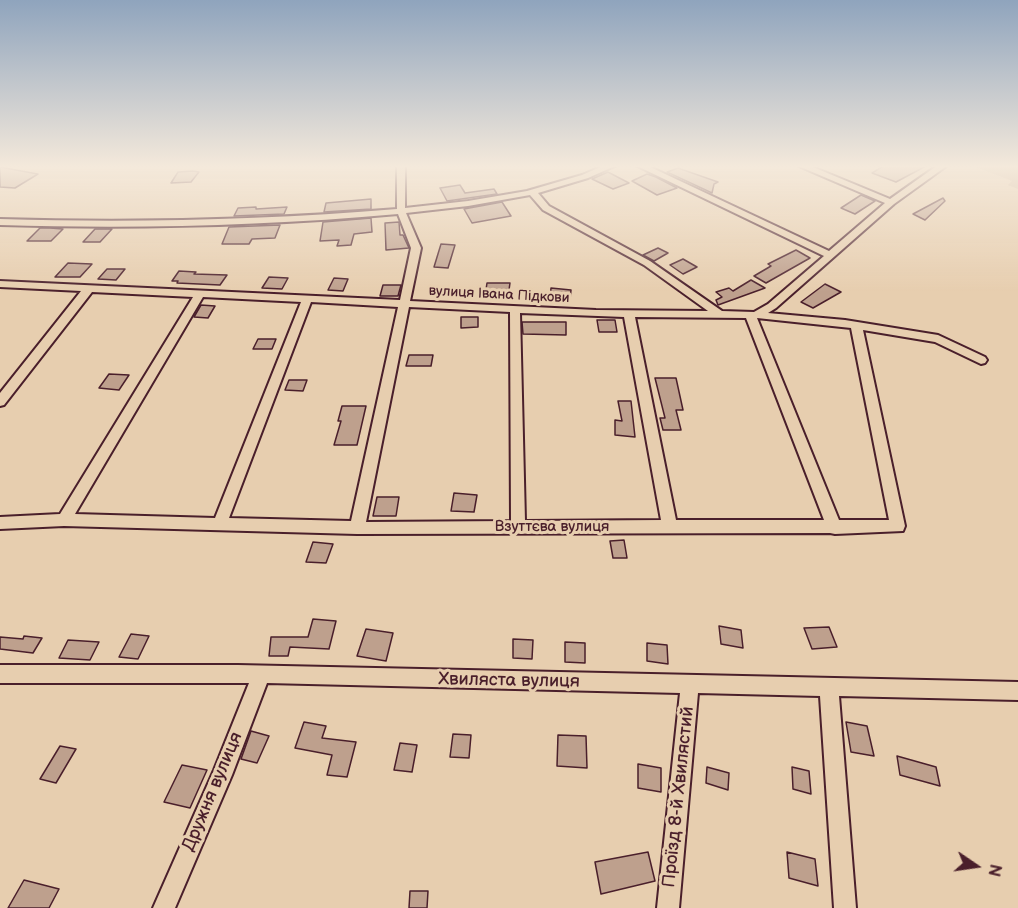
<!DOCTYPE html>
<meta charset="utf-8">
<style>
body{margin:0}
#map{position:relative;width:1018px;height:908px;overflow:hidden;background:#e7ceaf;font-family:"Balsamiq Sans",sans-serif}
canvas{display:block}
.north{position:absolute;left:946px;top:836px;width:60px;height:60px;-webkit-text-stroke:4px #e7ceaf;paint-order:stroke;rotate:103deg;font-size:16px;font-weight:700;line-height:24px;text-align:center;color:#4a1f2b}
.north::after{content:'';display:block;margin:auto;width:21px;height:27px;background:#4a1f2b;clip-path:polygon(50% 0,100% 100%,50% 72%,0 100%)}
</style>
<div id="map">
<canvas width="1018" height="908"></canvas>
<div class="north">N</div>
</div>
<script>
const context = document.querySelector('canvas').getContext('2d');
context.lineJoin = 'round';
function fill(path, color) {
  context.fillStyle = color;
  context.fill(path, 'evenodd');
}
function stroke(path, color, width, dash) {
  context.strokeStyle = color;
  context.lineWidth = width;
  context.lineCap = dash ? 'butt' : 'round';
  context.setLineDash(dash || []);
  context.stroke(path);
}
function write(font, color, halo, rows, align = 'center') {
  context.font = font + ' "Balsamiq Sans",sans-serif';
  context.lineWidth = 6;
  context.setLineDash([]);
  context.textBaseline = 'middle';
  context.strokeStyle = halo;
  context.fillStyle = color;
  for (const [text, x, y, turn = 0] of rows) {
    context.save();
    context.translate(x, y);
    context.rotate((+turn || 0) * Math.PI / 180);
    context.textAlign = isNaN(turn) ? turn : align;
    if (halo) context.strokeText(text, 0, 0);
    context.fillText(text, 0, 0);
    context.restore();
  }
}
fill(new Path2D(`
 M 970,165 L 1018,165 L 1018,189 L 1008,185 L 1012,181 Z`), '#ceb299');
const building = new Path2D(`
 M 885,165 L 928,165 L 896,182 L 872,173 Z
 M 0,167 L 38,174 L 15,188 L 0,187 Z
 M 678,168 L 718,182 L 714,184 L 712,193 L 667,172 Z
 M 193,171 L 199,172 L 191,182 L 171,183 L 178,172 Z
 M 608,172 L 629,183 L 613,189 L 592,179 Z
 M 647,174 L 656,177 L 677,188 L 657,195 L 632,181 Z
 M 460,185 L 465,193 L 494,189 L 497,194 L 447,201 L 440,188 Z
 M 861,195 L 875,201 L 855,214 L 841,208 Z
 M 943,198 L 945,201 L 925,220 L 913,214 Z
 M 371,199 L 371,209 L 324,212 L 326,203 Z
 M 502,202 L 511,216 L 472,223 L 464,209 Z
 M 256,207 L 256,209 L 287,207 L 284,214 L 234,216 L 238,208 Z
 M 371,218 L 372,232 L 354,234 L 351,245 L 337,246 L 339,240 L 320,241 L 323,222 Z
 M 399,222 L 400,235 L 403,235 L 409,248 L 386,250 L 385,223 Z
 M 280,225 L 275,238 L 252,239 L 249,244 L 222,244 L 229,227 Z
 M 40,228 L 50,228 L 63,229 L 51,241 L 27,241 Z
 M 95,229 L 112,229 L 100,242 L 83,242 Z
 M 441,244 L 455,245 L 448,268 L 434,267 Z
 M 658,248 L 668,253 L 654,261 L 643,255 Z
 M 796,250 L 810,258 L 766,283 L 754,276 L 771,266 L 768,264 Z
 M 683,259 L 697,267 L 683,274 L 670,265 Z
 M 68,263 L 92,264 L 80,277 L 55,277 Z
 M 107,269 L 125,269 L 116,280 L 98,279 Z
 M 179,271 L 196,272 L 194,274 L 227,275 L 220,285 L 177,283 L 178,281 L 172,281 Z
 M 269,277 L 288,278 L 282,289 L 262,288 Z
 M 334,278 L 348,279 L 343,291 L 328,290 Z
 M 751,280 L 765,288 L 718,305 L 716,300 L 722,297 L 716,292 L 729,288 L 733,291 Z
 M 487,283 L 510,283 L 508,297 L 485,296 Z
 M 825,284 L 841,292 L 813,308 L 801,302 Z
 M 383,285 L 401,285 L 398,296 L 380,296 Z
 M 551,288 L 571,290 L 570,300 L 550,299 Z
 M 201,305 L 215,306 L 208,318 L 194,317 Z
 M 461,317 L 478,317 L 478,327 L 461,328 Z
 M 597,320 L 615,320 L 617,332 L 599,332 Z
 M 522,322 L 566,322 L 566,335 L 523,334 Z
 M 258,339 L 276,339 L 272,349 L 253,349 Z
 M 409,355 L 433,355 L 431,366 L 406,366 Z
 M 109,374 L 129,375 L 119,390 L 99,388 Z
 M 655,378 L 676,378 L 683,410 L 676,410 L 681,430 L 663,430 L 660,418 L 665,418 Z
 M 289,380 L 307,380 L 303,391 L 285,390 Z
 M 618,401 L 631,401 L 635,437 L 615,435 L 615,420 L 622,421 Z
 M 342,406 L 366,406 L 357,445 L 334,445 L 341,421 L 338,421 Z
 M 454,493 L 477,495 L 474,512 L 451,511 Z
 M 377,497 L 399,497 L 396,516 L 373,516 Z
 M 624,540 L 627,558 L 613,558 L 610,541 Z
 M 313,542 L 333,544 L 326,563 L 306,562 Z
 M 313,619 L 336,621 L 329,649 L 290,647 L 288,656 L 269,656 L 271,637 L 308,637 Z
 M 719,626 L 741,630 L 743,648 L 721,644 Z
 M 829,627 L 837,647 L 812,649 L 804,628 Z
 M 366,629 L 393,633 L 386,661 L 357,656 Z
 M 131,634 L 149,636 L 138,659 L 119,657 Z
 M 24,636 L 42,638 L 33,653 L 0,649 L 0,637 L 23,639 Z
 M 513,639 L 533,640 L 532,659 L 513,658 Z
 M 68,640 L 99,642 L 90,660 L 59,658 Z
 M 565,642 L 585,643 L 585,663 L 565,662 Z
 M 647,643 L 667,645 L 668,664 L 647,661 Z
 M 304,722 L 326,726 L 322,738 L 356,742 L 347,777 L 327,775 L 332,755 L 295,748 Z
 M 846,722 L 867,726 L 874,756 L 851,752 Z
 M 251,731 L 269,736 L 257,763 L 241,759 Z
 M 453,734 L 471,735 L 469,758 L 450,757 Z
 M 558,735 L 586,736 L 587,768 L 557,766 Z
 M 400,743 L 417,745 L 412,772 L 394,770 Z
 M 60,746 L 76,749 L 56,783 L 40,779 Z
 M 897,756 L 936,767 L 940,786 L 900,775 Z
 M 638,764 L 661,768 L 661,792 L 638,788 Z
 M 182,765 L 207,770 L 190,808 L 164,802 Z
 M 707,767 L 729,773 L 728,790 L 706,783 Z
 M 792,767 L 809,771 L 811,794 L 793,789 Z
 M 648,852 L 655,881 L 601,894 L 595,862 Z
 M 787,852 L 815,859 L 818,886 L 789,878 Z
 M 24,880 L 59,889 L 49,908 L 8,908 Z
 M 410,891 L 428,891 L 427,908 L 409,908 Z`);
fill(building, '#bea08d');
stroke(building, '#4a1f2b', 1.5);
const minor = new Path2D(`
 M 397,165 L 405,165 L 405,208 L 468,201 L 527,191 L 582,175 L 605,165 L 617,165 L 588,178 L 538,193 L 549,206 L 650,261 L 722,311 L 754,312 L 768,304 L 824,256 L 635,165 L 646,165 L 829,251 L 885,203 L 796,165 L 808,165 L 890,199 L 938,165 L 948,165 L 894,204 L 776,308 L 768,313 L 845,320 L 938,335 L 985,357 L 987,360 L 985,363 L 981,364 L 935,342 L 863,330 L 905,526 L 903,531 L 835,534 L 830,533 L 357,534 L 64,526 L 0,529 L 0,517 L 60,514 L 193,297 L 92,292 L 4,405 L 0,406 L 0,393 L 81,291 L 0,287 L 0,281 L 400,300 L 411,248 L 398,214 C 265,226 133,229 0,225 L 0,219 C 132,223 265,220 397,209 ZM 530,195 L 543,210 L 644,265 L 708,311 L 596,310 L 410,301 L 421,248 L 406,213 L 468,206 ZM 203,297 L 301,302 L 215,518 L 75,514 ZM 311,302 L 398,307 L 351,521 L 229,518 ZM 409,307 L 510,312 L 511,521 L 366,522 ZM 520,313 L 624,317 L 661,520 L 525,521 ZM 635,317 L 746,318 L 824,520 L 676,520 ZM 757,318 L 851,328 L 889,520 L 839,520 Z
 M 0,665 L 238,665 L 1018,682 L 1018,700 L 839,696 L 856,908 L 834,908 L 820,696 L 698,693 L 679,908 L 657,908 L 680,693 L 267,683 L 232,775 L 175,908 L 153,908 L 214,770 L 249,683 L 0,683 Z`);
stroke(minor, '#4a1f2b', 4);
fill(minor, '#e7ceaf');
const sky = context.createLinearGradient(0, 0, 0, 292);
sky.addColorStop(0, '#8fa4bd');
sky.addColorStop(0.57, '#f4e9db');
sky.addColorStop(1, '#f4e9db00');
context.fillStyle = sky;
context.fillRect(0, 0, 1018, 292);
write('14px', '#4a1f2b', '#e7ceaf', [
 ["вулиця Івана Підкови",499,295,3]
]);
write('15px', '#4a1f2b', '#e7ceaf', [
 ["Взуттєва вулиця",552,527]
]);
write('18px', '#4a1f2b', '#e7ceaf', [
 ["Хвиляста вулиця",509,681,1],
 ["Дружня вулиця",213,792,-67],
 ["Проїзд 8-й Хвилястий",679,797,-84]
]);
</script>
